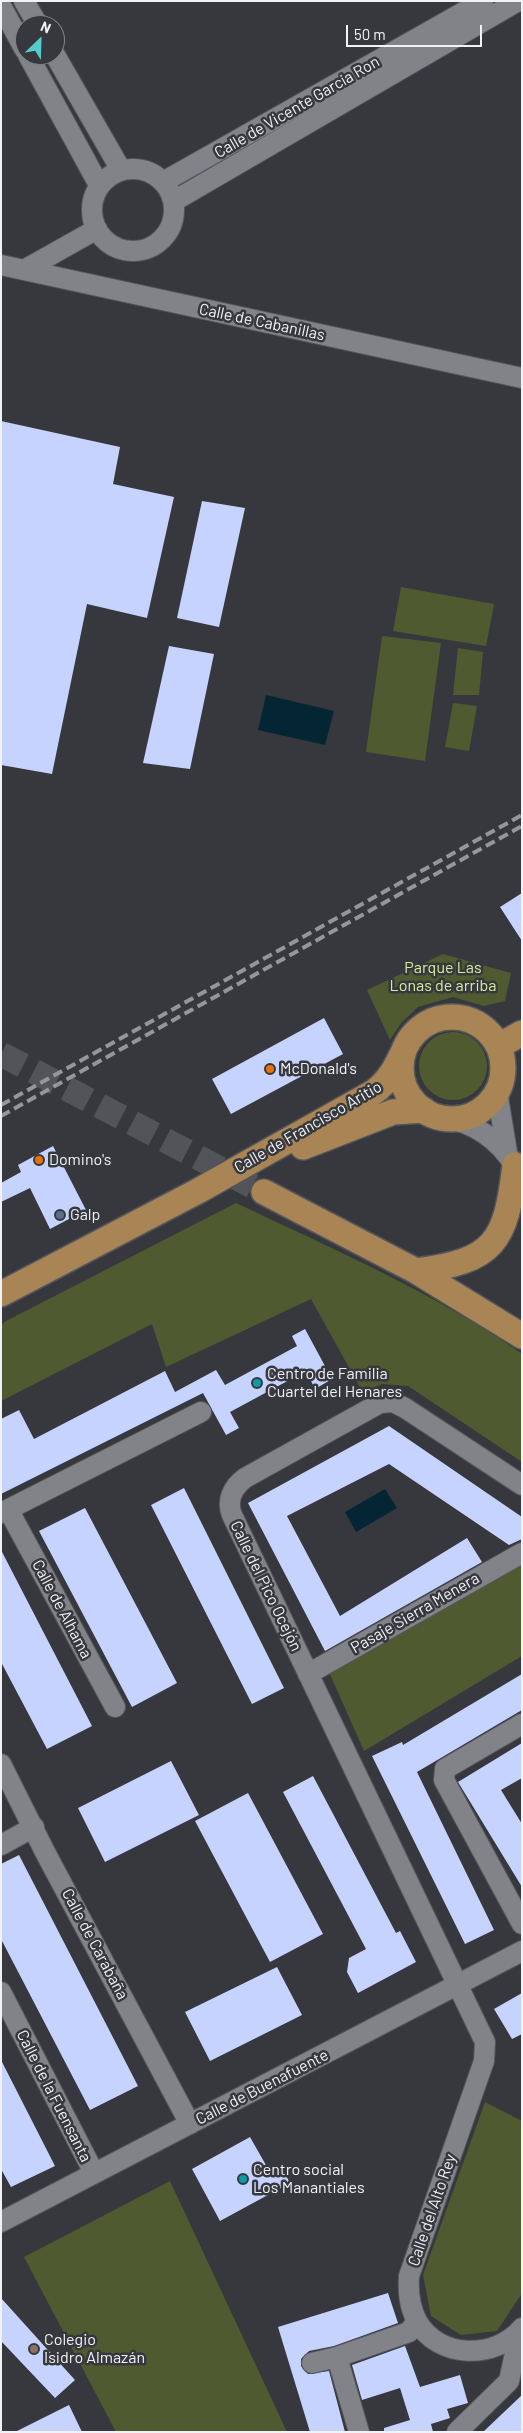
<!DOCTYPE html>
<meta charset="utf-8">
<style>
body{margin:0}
#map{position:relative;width:523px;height:2433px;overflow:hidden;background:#36383d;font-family:Barlow,sans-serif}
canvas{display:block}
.frame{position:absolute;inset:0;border:2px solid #f1f2f6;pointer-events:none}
.north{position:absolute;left:15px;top:15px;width:50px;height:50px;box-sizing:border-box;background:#36383d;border:1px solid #818287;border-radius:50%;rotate:24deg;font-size:14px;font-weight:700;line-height:20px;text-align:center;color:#f1f2f6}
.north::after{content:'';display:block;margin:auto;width:18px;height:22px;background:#53cdcb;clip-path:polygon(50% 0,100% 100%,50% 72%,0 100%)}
.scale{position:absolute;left:346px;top:25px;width:136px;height:22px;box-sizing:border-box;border:2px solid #f1f2f6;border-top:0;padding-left:6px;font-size:15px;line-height:18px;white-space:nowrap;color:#f1f2f6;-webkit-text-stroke:4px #36383d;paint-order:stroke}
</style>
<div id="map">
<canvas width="523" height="2433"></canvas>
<div class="frame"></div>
<div class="north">N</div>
<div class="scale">50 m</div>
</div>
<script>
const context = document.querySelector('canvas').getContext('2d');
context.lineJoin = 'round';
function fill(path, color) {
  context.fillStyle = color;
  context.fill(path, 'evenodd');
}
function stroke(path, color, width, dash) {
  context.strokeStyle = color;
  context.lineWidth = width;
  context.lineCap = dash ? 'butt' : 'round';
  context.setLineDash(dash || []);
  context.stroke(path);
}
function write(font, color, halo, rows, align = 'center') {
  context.font = font + ' Barlow,sans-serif';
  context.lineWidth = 5;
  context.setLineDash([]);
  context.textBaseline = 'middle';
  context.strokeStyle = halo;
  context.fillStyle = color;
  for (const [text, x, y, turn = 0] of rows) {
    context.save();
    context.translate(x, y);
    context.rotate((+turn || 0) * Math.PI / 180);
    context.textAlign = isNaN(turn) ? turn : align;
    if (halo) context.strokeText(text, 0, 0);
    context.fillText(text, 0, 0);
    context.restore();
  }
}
fill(new Path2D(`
 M 401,587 L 494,604 L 486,646 L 393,631 Z
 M 382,636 L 441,643 L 425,761 L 366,752 Z
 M 458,648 L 483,652 L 479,695 L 453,695 Z
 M 453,703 L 477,706 L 469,751 L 445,747 Z
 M 443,954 L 511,973 L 505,1001 L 484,1006 L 453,997 L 418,1007 L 401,1023 L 390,1040 L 367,990 Z
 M419 1066a34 34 0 1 1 68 0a34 34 0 1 1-68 0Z
 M 236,1203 C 333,1249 433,1292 522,1354 L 522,1462 L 408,1386 L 382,1384 L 363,1393 L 311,1299 L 166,1367 L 152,1324 L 1,1401 L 1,1325 L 6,1321 Z
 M 522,1561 L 522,1656 L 364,1751 L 329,1672 Z
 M 485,2102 L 522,2121 L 522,2293 L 497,2331 L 461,2335 L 431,2316 L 423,2275 Z
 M 170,2181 L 287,2432 L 116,2432 L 24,2257 Z`), '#505a30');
fill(new Path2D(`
 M 266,695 L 334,711 L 325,745 L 258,730 Z
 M 385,1489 L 397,1508 L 356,1532 L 345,1512 Z`), '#042634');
fill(new Path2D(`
 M 1,421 L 120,447 L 113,484 L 174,497 L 147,618 L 87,604 L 52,774 L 1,765 Z
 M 202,501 L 245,508 L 219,627 L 177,618 Z
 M 169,646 L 214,654 L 190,769 L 143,763 Z
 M 522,893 L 522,941 L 500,907 Z
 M 324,1018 L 343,1054 L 231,1114 L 212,1079 Z
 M 53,1146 L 86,1210 L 50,1229 L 30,1188 L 1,1202 L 1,1183 L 21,1172 L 18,1165 Z
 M 305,1329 L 332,1379 L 315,1389 L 306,1371 L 230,1412 L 239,1428 L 226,1435 L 203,1393 L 1,1494 L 1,1419 L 19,1410 L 34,1439 L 165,1371 L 175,1392 L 216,1370 L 225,1385 L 297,1346 L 292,1336 Z
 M 389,1426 L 522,1517 L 522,1539 L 509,1545 L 389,1464 L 287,1516 L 340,1616 L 467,1538 L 482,1562 L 325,1651 L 248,1503 Z
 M 184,1488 L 284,1688 L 252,1704 L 151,1505 Z
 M 85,1508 L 177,1683 L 132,1707 L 39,1531 Z
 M 1,1550 L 92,1726 L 47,1749 L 1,1662 Z
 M 522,1674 L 522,1710 L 417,1772 L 494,1930 L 465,1944 L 372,1756 L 402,1742 L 403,1745 Z
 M 522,1743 L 522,1778 L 501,1790 L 522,1824 L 522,1887 L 458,1782 Z
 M 171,1761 L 199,1815 L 105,1862 L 78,1808 Z
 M 313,1776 L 396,1933 L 400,1931 L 416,1962 L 358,1993 L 347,1972 L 349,1958 L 366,1949 L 283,1792 Z
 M 248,1793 L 323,1934 L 270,1962 L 195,1821 Z
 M 19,1855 L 138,2086 L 90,2110 L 1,1939 L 1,1864 Z
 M 277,1967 L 302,2015 L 210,2061 L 185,2012 Z
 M 522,1993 L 522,2034 L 512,2039 L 494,2009 Z
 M 1,2060 L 55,2166 L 11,2187 L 1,2169 Z
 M 250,2137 L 271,2174 L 282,2168 L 290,2183 L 220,2221 L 192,2169 Z
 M 388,2293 L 398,2323 L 334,2346 L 309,2351 L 301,2359 L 301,2366 L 308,2374 L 329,2371 L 345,2432 L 310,2432 L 278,2327 Z
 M 1,2298 L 75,2380 L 55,2398 L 1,2341 Z
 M 405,2346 L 420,2387 L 460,2375 L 468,2403 L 447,2409 L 450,2418 L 431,2424 L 433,2432 L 384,2432 L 384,2428 L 410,2420 L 400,2388 L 362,2400 L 352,2365 Z
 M 522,2395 L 522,2432 L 483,2432 Z
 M 69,2405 L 82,2432 L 15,2432 Z`), '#c6d3ff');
stroke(new Path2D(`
 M 1,1054 L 264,1192`), '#525459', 25, [25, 12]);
const minor = new Path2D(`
 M 24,1 L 38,25
 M 1,6 L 25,50
 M 28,55 L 99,185
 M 55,55 L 121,170
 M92 210a41 41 0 1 1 82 0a41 41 0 1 1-82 0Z
 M 163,182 L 483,1
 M 174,201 L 518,1
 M 1,265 L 522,378
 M 24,270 L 97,229
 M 497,1091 L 507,1152
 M 454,1120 C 486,1128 507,1149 522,1178
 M 522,1485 L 405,1408 L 393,1402 L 380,1403 L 245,1478 C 233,1487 226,1500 232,1515 L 485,2042 L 484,2061 L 409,2276 C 408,2292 409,2306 417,2321 C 438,2359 495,2360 522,2328
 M 9,1511 L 115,1707
 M 1,1513 L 201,1412
 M 308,1674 L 522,1553
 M 522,1724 L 445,1769 L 444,1780 L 522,1924
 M 1,1764 L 45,1852 L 190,2124
 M 1,1845 L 34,1827
 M 1,1992 L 94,2173
 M 1,2222 L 522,1951
 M 312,2363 L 337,2357
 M 359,2432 L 337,2357 L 409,2332 L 417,2321
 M 457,2432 L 509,2381 L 520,2330 L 522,2330`);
const major = new Path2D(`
 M401 1068a51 51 0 1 1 102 0a51 51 0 1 1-102 0Z
 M 499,1046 L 522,1033
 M 303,1147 L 393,1112 L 424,1110
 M 264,1192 L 416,1271 L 522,1336
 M 416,1271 C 495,1261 506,1242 515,1165
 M 1,1294 L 198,1191 L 374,1092 C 389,1081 396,1067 404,1050`);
stroke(minor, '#54565b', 22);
stroke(major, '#54565b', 28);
stroke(minor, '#818389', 20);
stroke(major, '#a98555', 25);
stroke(new Path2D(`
 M 1,1105 L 522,815
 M 1,1116 L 522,826`), '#94969a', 4, [10, 5]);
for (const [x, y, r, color] of [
 [270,1069,5,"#e8710a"],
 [39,1160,5,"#e8710a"],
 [60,1215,5,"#5c6f8a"],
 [257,1383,5,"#0f9aa8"],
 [243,2179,5,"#0f9aa8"],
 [34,2349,5,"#8d6e63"]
]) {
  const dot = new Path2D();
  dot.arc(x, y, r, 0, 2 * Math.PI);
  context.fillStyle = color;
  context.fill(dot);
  stroke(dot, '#36383d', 2);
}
write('16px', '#f1f2f6', '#36383d', [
 ["Calle de Vicente García Ron",297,107,-30],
 ["Calle de Cabanillas",262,322,12],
 ["Calle de Francisco Aritio",308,1127,-30],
 ["Calle del Pico Ocejón",266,1586,64],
 ["Calle de Alhama",62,1609,62],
 ["Pasaje Sierra Menera",415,1613,-30],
 ["Calle de Carabaña",95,1944,62],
 ["Calle de Buenafuente",262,2087,-27],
 ["Calle de la Fuensanta",54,2096,63],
 ["Calle del Alto Rey",432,2210,-71]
]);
write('16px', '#d7ec99', '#36383d', [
 ["Parque Las",443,968],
 ["Lonas de arriba",443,986]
]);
write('16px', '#f1f2f6', '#36383d', [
 ["McDonald's",280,1069],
 ["Domino's",49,1160],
 ["Galp",70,1215],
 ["Centro de Familia",267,1374],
 ["Cuartel del Henares",267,1392],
 ["Centro social",253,2170],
 ["Los Manantiales",253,2188],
 ["Colegio",44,2340],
 ["Isidro Almazán",44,2358]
], 'left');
</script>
